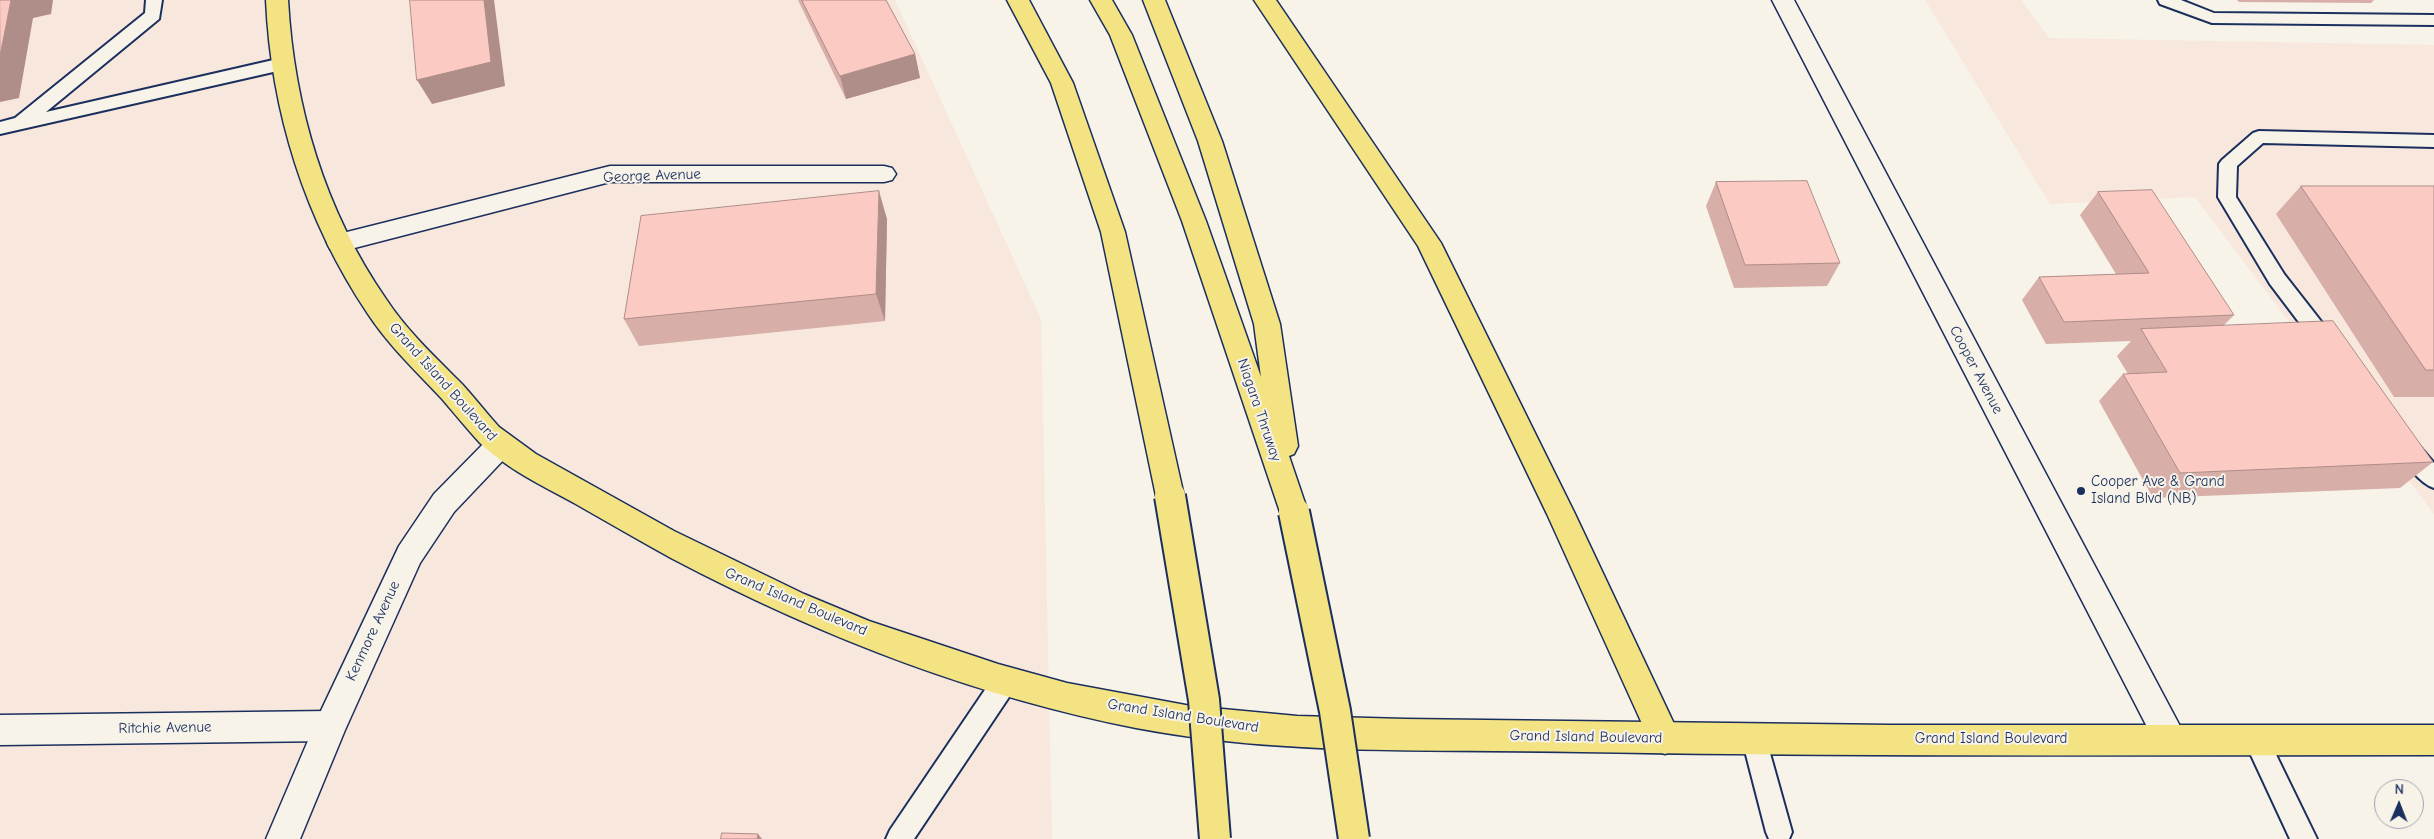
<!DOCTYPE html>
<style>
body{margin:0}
#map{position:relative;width:2434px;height:839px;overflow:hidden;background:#f7f3e8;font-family:"Comic Neue",sans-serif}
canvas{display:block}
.north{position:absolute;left:2374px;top:779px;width:50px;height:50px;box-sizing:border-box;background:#f7f3e8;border:1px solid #9fa5b1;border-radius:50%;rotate:1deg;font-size:14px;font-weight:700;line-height:20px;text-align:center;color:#1b2f5e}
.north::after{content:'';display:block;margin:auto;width:18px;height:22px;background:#1b2f5e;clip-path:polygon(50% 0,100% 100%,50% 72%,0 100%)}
</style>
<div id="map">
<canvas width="2434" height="839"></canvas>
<div class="north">N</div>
</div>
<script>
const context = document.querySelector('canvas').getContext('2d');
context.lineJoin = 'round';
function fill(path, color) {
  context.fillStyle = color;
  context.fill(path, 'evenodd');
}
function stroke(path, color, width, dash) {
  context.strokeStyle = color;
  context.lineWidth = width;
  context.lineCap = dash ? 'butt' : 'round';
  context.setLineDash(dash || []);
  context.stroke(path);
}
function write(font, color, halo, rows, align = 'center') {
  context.font = font + ' "Comic Neue",sans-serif';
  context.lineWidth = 4;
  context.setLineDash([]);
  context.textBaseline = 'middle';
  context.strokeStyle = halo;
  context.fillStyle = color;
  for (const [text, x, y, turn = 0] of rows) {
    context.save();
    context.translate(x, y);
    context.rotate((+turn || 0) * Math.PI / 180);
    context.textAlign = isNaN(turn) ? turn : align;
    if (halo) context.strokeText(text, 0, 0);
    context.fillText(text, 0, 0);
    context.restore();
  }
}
fill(new Path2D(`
 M 0,0 L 895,0 L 1041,319 L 1052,839 L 0,839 Z
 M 1925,0 L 2021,0 L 2049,38 L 2434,45 L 2434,514 L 2195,197 L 2050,204 Z`), '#f8e7dd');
const lane = new Path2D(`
 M 146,0 L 162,0 L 159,19 L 46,112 L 282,58 L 288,60 L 291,64 L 288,68 L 282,70 L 0,134 L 0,122 L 15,118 L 145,13 Z
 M 2158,0 L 2181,0 L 2214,13 L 2434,15 L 2434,25 L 2212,23 L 2160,4 Z
 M 2259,131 L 2434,135 L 2434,147 L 2263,143 L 2237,166 L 2236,197 L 2284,274 L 2334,338 L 2337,344 L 2334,350 L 2327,352 L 2320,350 L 2270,284 L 2218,197 L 2219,164 L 2222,160 L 2253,133 Z
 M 2407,438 L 2415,441 L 2434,463 L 2434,488 C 2419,483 2403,461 2396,447 L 2399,441 Z
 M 1006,669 L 1015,672 L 1018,680 L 1015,688 L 914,839 L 886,839 L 890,830 L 997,672 Z
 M 1754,727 L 1763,731 L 1766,739 L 1792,832 L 1789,839 L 1769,839 L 1766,832 L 1742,739 L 1745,731 Z
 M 2256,728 L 2265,732 L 2317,839 L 2290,839 L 2244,740 L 2247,732 Z`);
const street = new Path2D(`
 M 1772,0 L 1794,0 L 2181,728 L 2186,739 L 2181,750 L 2170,754 L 2159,750 Z
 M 610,166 L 884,166 L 892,168 L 896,174 L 892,180 L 884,182 L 610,182 L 339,252 L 330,249 L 327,243 L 330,237 L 339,234 Z
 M 330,711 L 341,715 L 346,726 L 341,737 L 330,741 L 0,745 L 0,715 Z`);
const secondary = new Path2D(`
 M 500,434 L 510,437 L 514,445 L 510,453 L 454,512 L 420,563 L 345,730 L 300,839 L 266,839 L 319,715 L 399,546 L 434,494 L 490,437 Z`);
const primary = new Path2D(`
 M 266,0 L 288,0 C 294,107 325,211 386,299 C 407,331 435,357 462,384 C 475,398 486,413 499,427 L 536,454 L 674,531 L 804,594 L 869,621 L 998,664 L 1067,683 L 1191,706 L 1297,716 L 1405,719 L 1891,725 L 2434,725 L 2434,755 C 2150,755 1866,757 1581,752 C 1433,749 1282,756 1136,728 C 973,696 817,635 671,558 C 638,540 606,521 574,503 C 541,485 507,469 480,443 C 467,429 455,414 443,400 C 417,372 389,346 368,314 C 305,220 271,112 266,0 Z`);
const highway = new Path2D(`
 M 1007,0 L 1029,0 L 1073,83 L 1125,232 L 1184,496 L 1180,505 L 1170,508 L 1160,505 L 1156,496 L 1101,232 L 1051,83 Z
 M 1090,0 L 1112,0 L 1132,35 L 1206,221 L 1261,377 L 1254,324 L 1198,141 L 1143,0 L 1165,0 L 1222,141 L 1280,324 L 1298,446 L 1294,454 L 1289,456 L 1308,512 L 1304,521 L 1294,524 L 1284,521 L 1280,512 L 1182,221 L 1110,35 Z
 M 1254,0 L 1276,0 L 1441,243 L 1575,514 L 1676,728 L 1681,739 L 1676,750 L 1665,754 L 1654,750 L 1547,514 L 1418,246 Z`);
stroke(lane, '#1b2f5e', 4);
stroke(street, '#1b2f5e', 3);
stroke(secondary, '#1b2f5e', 3);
stroke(primary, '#1b2f5e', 3);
stroke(highway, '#1b2f5e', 3);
fill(lane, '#f7f3e8');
fill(street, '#f7f3e8');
fill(secondary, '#f7f3e8');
fill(primary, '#f4e382');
fill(highway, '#f4e382');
const highwayBridge = new Path2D(`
 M 1170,496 L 1204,700 L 1215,839
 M 1294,512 L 1335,711 L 1354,839`);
stroke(highwayBridge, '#1b2f5e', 34, []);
stroke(highwayBridge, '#f4e382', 30);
fill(new Path2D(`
 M 798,0 L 886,0 L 915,54 L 920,78 L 846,99 Z
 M 2237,0 L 2374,0 L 2371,3 L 2239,2 Z
 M 1716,182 L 1840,263 L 1827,286 L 1734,288 L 1706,206 Z
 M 2301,186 L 2434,186 L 2434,397 L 2394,397 L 2276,214 Z
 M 2098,192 L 2234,315 L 2224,325 L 2433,462 L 2400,488 L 2153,498 L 2099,401 L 2123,374 L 2128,374 L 2117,356 L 2131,341 L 2046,344 L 2022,300 L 2039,277 L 2116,274 L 2080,215 Z
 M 887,219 L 885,321 L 639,346 L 624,319 Z`), '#d7aea8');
fill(new Path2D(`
 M 11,0 L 53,0 L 51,14 L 33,18 L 19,98 L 0,102 L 0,56 Z
 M 484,0 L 494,0 L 505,86 L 432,104 L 417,80 Z
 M 915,54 L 920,78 L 846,99 L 840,76 Z
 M 879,191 L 887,219 L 885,321 L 876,294 Z
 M 758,834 L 762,839 L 757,839 Z`), '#af8d88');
const building = new Path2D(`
 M 0,0 L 11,0 L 0,56 Z
 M 410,0 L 484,0 L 491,62 L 417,80 Z
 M 802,0 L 886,0 L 915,54 L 840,76 Z
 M 1807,181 L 1840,263 L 1745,265 L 1716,182 Z
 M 2301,186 L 2434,186 L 2434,370 L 2426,370 Z
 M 2152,190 L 2234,315 L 2064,322 L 2039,277 L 2149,273 L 2098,192 Z
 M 879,191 L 876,294 L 624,319 L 641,216 Z
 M 2333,321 L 2433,462 L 2180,473 L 2123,374 L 2167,372 L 2141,329 Z
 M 722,833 L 758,834 L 757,839 L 721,839 Z`);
fill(building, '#facac3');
stroke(building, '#af8d88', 1);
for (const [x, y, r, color] of [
 [2081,491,5,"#1b2f5e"]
]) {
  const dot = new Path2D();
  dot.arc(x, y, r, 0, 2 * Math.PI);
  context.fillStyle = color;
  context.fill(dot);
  stroke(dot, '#f7f3e8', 2);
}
write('15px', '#1b2f5e', '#f7f3e8', [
 ["George Avenue",652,176,-2],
 ["Cooper Avenue",1976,370,62],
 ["Grand Island Boulevard",443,382,48],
 ["Niagara Thruway",1259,410,71],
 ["Grand Island Boulevard",796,602,23],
 ["Kenmore Avenue",373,631,-65],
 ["Grand Island Boulevard",1183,716,9],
 ["Ritchie Avenue",165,728,-1],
 ["Grand Island Boulevard",1586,737,1],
 ["Grand Island Boulevard",1991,739]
]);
write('15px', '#1b2f5e', '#f7f3e8', [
 ["Cooper Ave & Grand",2091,482],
 ["Island Blvd (NB)",2091,499]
], 'left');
</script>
